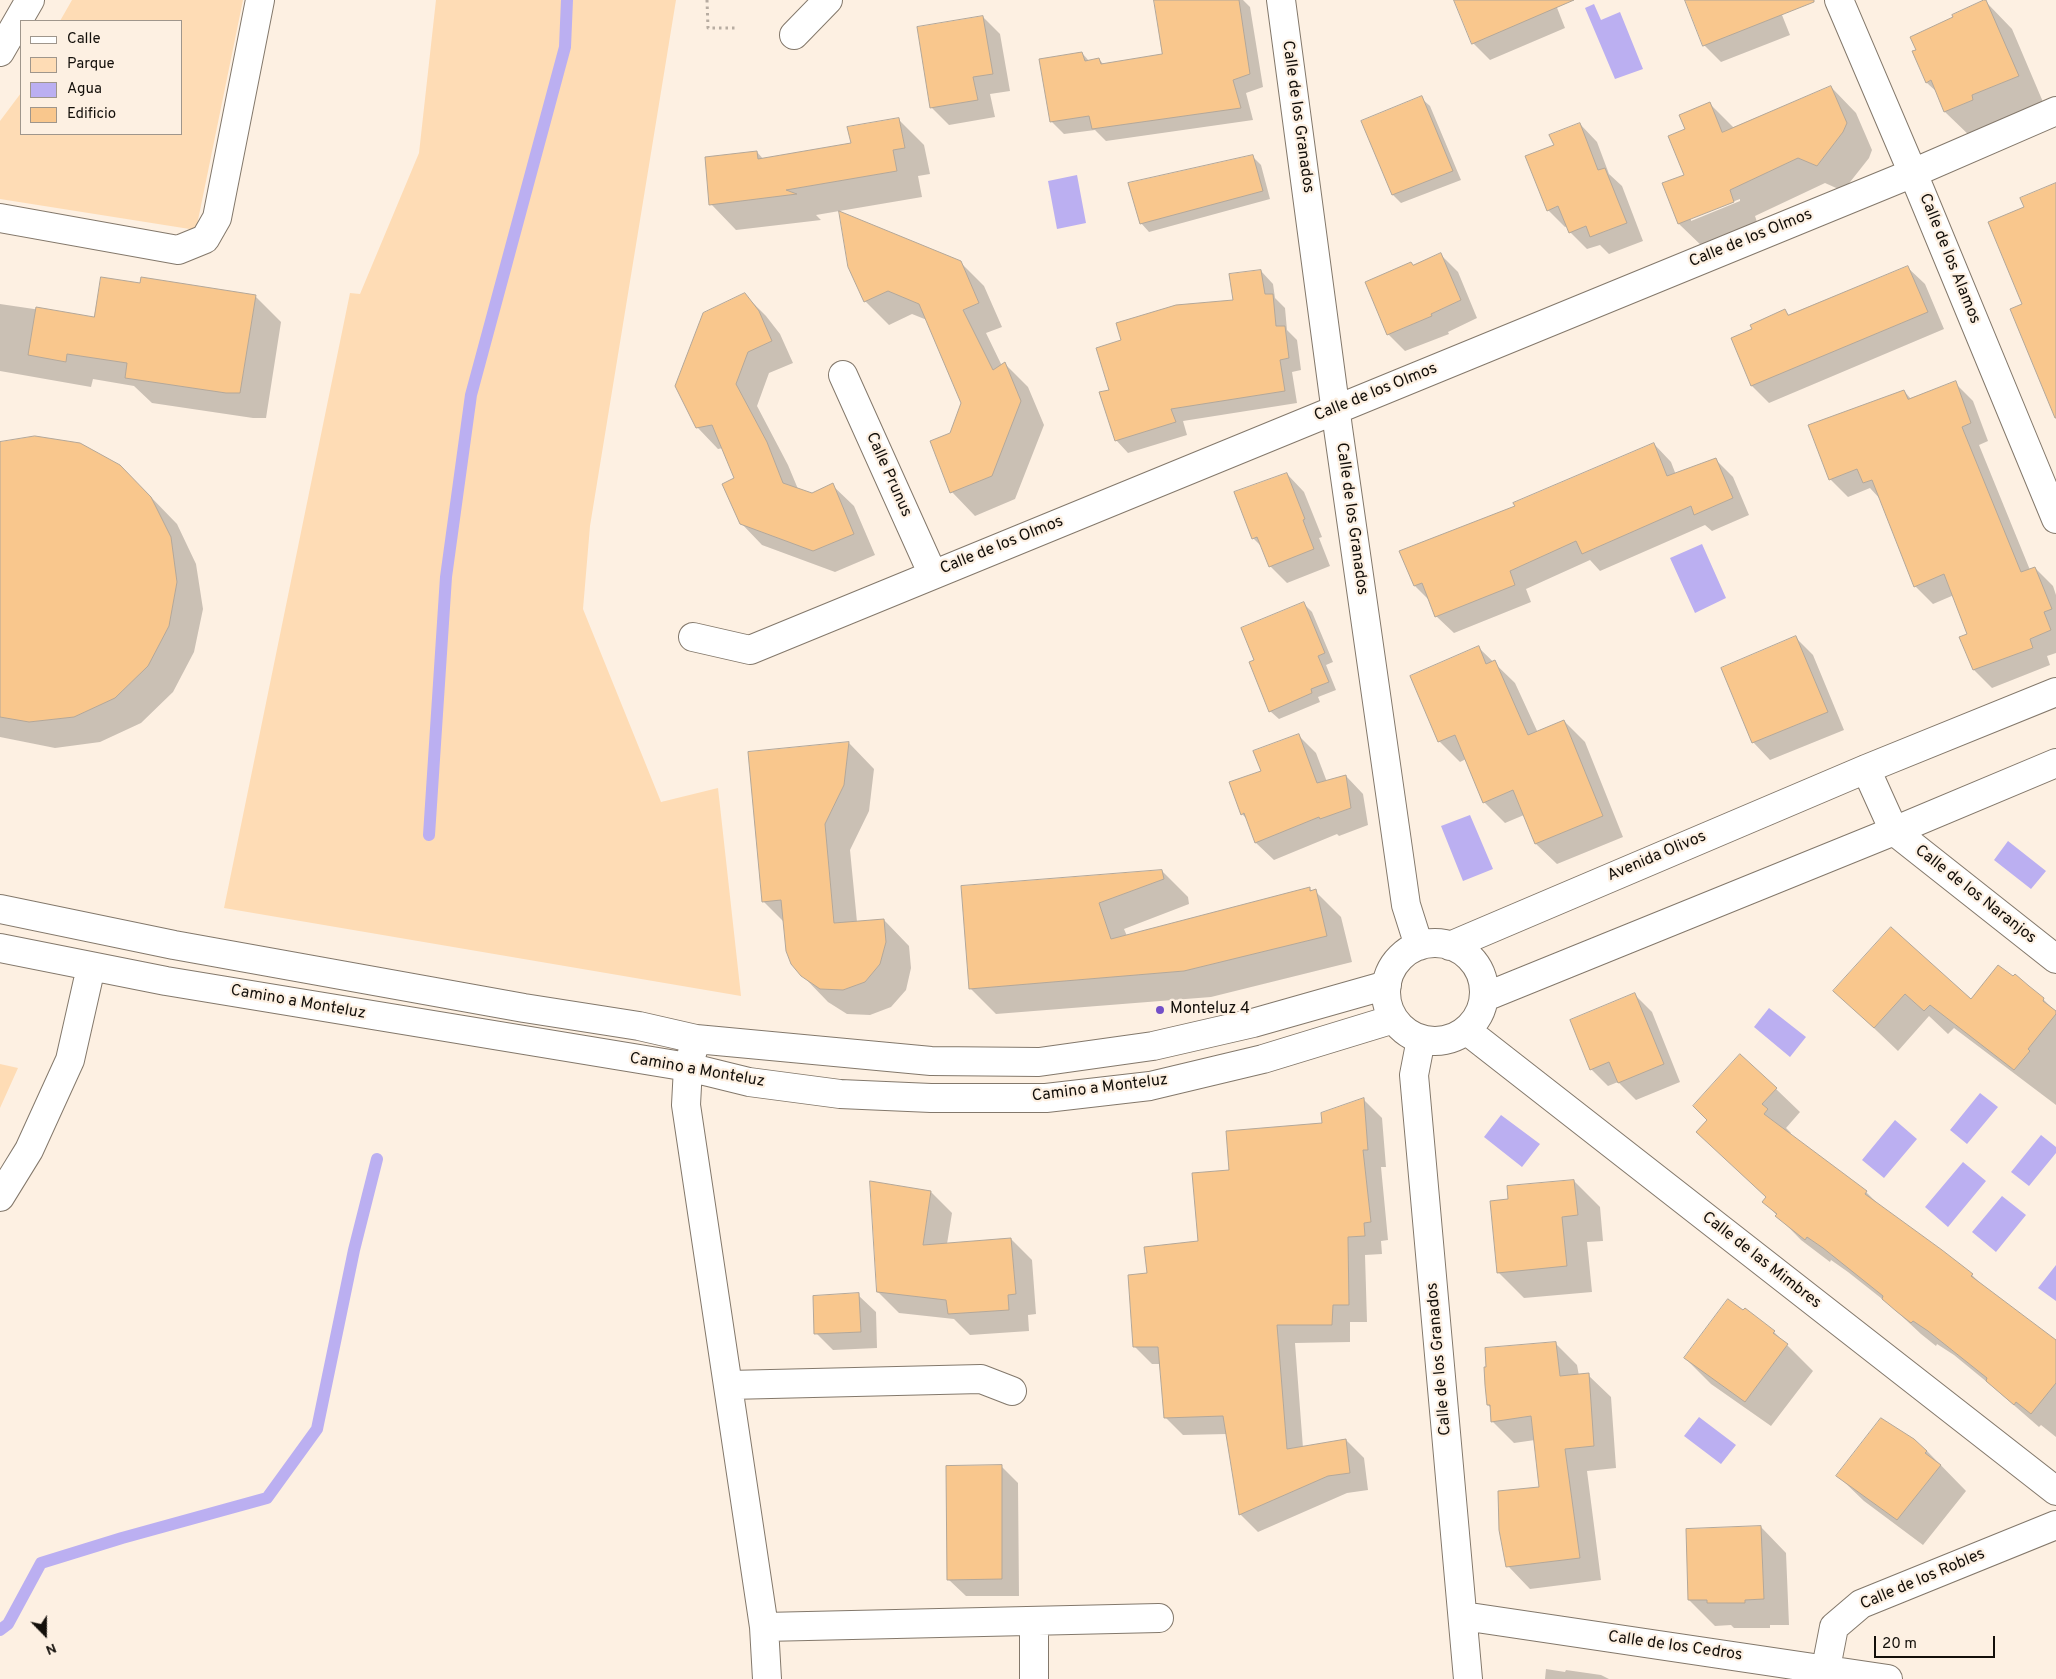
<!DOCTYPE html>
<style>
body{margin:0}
#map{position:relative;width:2056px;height:1679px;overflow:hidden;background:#fdf0e2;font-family:Overpass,sans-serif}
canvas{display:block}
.legend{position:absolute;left:20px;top:20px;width:162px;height:115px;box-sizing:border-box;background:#fdf0e2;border:1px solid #9f968c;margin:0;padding:6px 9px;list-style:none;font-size:15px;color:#130f0a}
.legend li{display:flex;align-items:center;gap:10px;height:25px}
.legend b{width:25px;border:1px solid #9f968c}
.north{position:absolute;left:20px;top:1609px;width:50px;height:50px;-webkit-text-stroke:4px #fdf0e2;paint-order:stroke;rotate:158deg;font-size:14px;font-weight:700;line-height:20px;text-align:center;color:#130f0a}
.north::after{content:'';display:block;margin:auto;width:18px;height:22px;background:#130f0a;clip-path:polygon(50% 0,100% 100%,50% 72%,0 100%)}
.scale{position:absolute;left:1874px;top:1636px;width:121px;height:22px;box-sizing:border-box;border:2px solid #130f0a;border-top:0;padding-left:6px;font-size:15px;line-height:18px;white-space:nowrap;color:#130f0a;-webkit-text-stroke:4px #fdf0e2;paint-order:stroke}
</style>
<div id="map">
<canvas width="2056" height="1679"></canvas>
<ul class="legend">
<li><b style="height:6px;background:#fff"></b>Calle</li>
<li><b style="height:14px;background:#fedcb5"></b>Parque</li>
<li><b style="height:14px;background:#bbaff1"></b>Agua</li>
<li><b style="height:14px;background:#f9c78d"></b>Edificio</li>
</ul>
<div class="north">N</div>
<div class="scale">20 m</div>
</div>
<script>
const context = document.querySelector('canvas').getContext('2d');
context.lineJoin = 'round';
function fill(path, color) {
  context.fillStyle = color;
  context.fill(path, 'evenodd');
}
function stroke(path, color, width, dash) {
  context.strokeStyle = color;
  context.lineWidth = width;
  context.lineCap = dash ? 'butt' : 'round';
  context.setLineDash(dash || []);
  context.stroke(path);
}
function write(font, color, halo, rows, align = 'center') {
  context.font = font + ' Overpass,sans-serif';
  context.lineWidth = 4.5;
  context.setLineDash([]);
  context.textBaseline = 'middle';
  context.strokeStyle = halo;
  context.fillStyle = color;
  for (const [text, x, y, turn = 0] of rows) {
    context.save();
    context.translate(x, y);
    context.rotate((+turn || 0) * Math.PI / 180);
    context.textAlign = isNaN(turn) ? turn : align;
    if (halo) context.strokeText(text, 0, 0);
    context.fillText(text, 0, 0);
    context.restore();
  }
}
fill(new Path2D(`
 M 72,0 L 243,0 L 196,230 L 0,199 L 0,121 L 21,93 L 21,134 L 181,134 L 181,21 L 60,21 Z
 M 436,0 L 676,0 L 590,526 L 583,609 L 661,802 L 718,788 L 741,996 L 224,908 L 350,293 L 360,294 L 419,153 Z
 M 0,1064 L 18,1068 L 0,1108 Z`), '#fedcb5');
fill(new Path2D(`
 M 1594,4 L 1601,20 L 1620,12 L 1643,69 L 1615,79 L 1585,8 Z
 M 1077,175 L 1086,223 L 1057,229 L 1048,181 Z
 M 1702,544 L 1726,598 L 1695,613 L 1670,558 Z
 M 1470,815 L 1493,869 L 1463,881 L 1441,826 Z
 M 2008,841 L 2046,871 L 2031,889 L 1994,860 Z
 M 1769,1008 L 1806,1037 L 1790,1057 L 1754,1027 Z
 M 1980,1093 L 1998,1107 L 1967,1144 L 1950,1130 Z
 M 1501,1115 L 1540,1144 L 1522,1167 L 1484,1137 Z
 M 1895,1120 L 1917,1139 L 1884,1178 L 1862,1160 Z
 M 2041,1135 L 2056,1147 L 2056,1153 L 2029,1186 L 2011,1172 Z
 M 1963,1162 L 1986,1181 L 1948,1227 L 1925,1207 Z
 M 2002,1196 L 2026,1215 L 1996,1252 L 1972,1232 Z
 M 2056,1265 L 2056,1301 L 2038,1288 Z
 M 1699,1417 L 1736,1445 L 1721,1464 L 1684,1436 Z`), '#bbaff1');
fill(new Path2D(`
 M 1155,0 L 1243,0 L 1250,7 L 1263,87 L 1246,93 L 1253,120 L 1106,141 L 1095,130 L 1064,134 L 1051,121 L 1082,53 L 1089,61 L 1099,59 L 1104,65 L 1163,55 Z
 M 1455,0 L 1554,0 L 1565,28 L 1490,60 L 1473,43 Z
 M 1687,0 L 1776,0 L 1790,35 L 1721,62 L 1704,45 Z
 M 1987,3 L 2012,29 L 2043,102 L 1997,121 L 1998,126 L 1971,137 L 1945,112 L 1938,93 L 1927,83 L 1914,52 Z
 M 983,17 L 1000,34 L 1010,91 L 990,94 L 995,117 L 949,125 L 932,108 Z
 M 1831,87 L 1856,113 L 1872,150 L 1869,158 L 1843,191 L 1825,183 L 1755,216 L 1759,228 L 1705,249 L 1679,224 L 1685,175 L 1686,129 L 1710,104 L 1734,128 ZM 1740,199 L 1740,201 L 1691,221 L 1691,218 Z
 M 1421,98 L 1430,106 L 1461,180 L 1401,203 L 1393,195 L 1363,122 Z
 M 898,119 L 924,145 L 930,174 L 918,176 L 922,197 L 816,215 L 821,220 L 736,230 L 711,204 L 757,152 L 764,160 L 852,144 Z
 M 1580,124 L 1597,142 L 1609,174 L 1622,186 L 1643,241 L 1609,254 L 1600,245 L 1587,249 L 1570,232 L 1568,226 L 1565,227 L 1548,210 L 1556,146 Z
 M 1253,157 L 1261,165 L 1270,199 L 1149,232 L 1141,223 Z
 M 1441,255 L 1458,272 L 1477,318 L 1448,332 L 1449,334 L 1405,351 L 1388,334 L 1413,267 Z
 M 960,262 L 984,286 L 1002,327 L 986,333 L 1002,366 L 1005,364 L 1028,387 L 1044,425 L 1015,499 L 975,516 L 952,492 L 951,433 L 963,403 L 927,320 L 912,314 L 889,325 L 865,301 L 850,267 Z
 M 1907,267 L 1925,284 L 1944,329 L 1769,403 L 1752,386 L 1733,339 L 1754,330 L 1785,311 L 1790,316 Z
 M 1261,271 L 1273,284 L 1275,298 L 1285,308 L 1287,330 L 1297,340 L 1301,370 L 1292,372 L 1297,403 L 1183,421 L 1187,435 L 1128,453 L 1116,440 L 1111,390 L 1234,301 Z
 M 745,295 L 766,316 L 780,334 L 793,363 L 769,373 L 757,406 L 788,465 L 798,489 L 812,494 L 832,485 L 854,506 L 875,555 L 835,572 L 762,545 L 741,523 L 735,478 L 723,448 L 718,449 L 697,427 Z
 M 255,296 L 281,322 L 266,418 L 253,418 L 152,403 L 134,386 L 93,379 L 91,387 L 0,371 L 0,304 L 95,318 Z
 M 1955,383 L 1973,401 L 1988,441 L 1979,445 L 2030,570 L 2035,568 L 2053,586 L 2056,595 L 2056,653 L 2047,656 L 2050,665 L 1992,688 L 1974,670 L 1969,634 L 1954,595 L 1933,604 L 1915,586 L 1881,500 L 1870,488 L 1848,497 L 1830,479 L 1904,391 L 1911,399 Z
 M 0,443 L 146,492 L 177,524 L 196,564 L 203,609 L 194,652 L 173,692 L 141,723 L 100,742 L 55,748 L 0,737 Z
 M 1654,444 L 1671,462 L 1676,475 L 1716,460 L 1733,477 L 1749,515 L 1712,531 L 1705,525 L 1600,571 L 1590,560 L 1526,589 L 1531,602 L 1454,633 L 1436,616 L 1430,601 L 1415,586 L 1516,506 Z
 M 1287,474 L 1304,492 L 1322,537 L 1319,538 L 1330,566 L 1287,583 L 1270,566 L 1263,548 L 1253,538 Z
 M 1304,604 L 1312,612 L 1333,662 L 1326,665 L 1336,690 L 1318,697 L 1320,702 L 1279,719 L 1270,711 L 1256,660 Z
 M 1795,637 L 1813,655 L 1844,730 L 1770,760 L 1753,742 Z
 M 1479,648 L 1515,683 L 1538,733 L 1564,721 L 1585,742 L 1623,837 L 1557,864 L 1536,844 L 1524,815 L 1505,823 L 1484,802 L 1466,759 L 1460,762 L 1439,741 Z
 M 1299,736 L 1316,753 L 1327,782 L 1346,776 L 1363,794 L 1368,825 L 1339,836 L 1337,834 L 1274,860 L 1256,843 L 1247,819 L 1242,814 Z
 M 849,743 L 874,769 L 869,811 L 850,850 L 857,922 L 884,920 L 909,946 L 911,968 L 906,990 L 891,1007 L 870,1015 L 847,1014 L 828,1002 L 802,975 L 785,923 L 763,901 Z
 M 1162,871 L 1188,897 L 1189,904 L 1124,929 L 1127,936 L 1310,889 L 1313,892 L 1315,891 L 1341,917 L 1352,962 L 1211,997 L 996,1014 L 970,988 L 962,887 Z
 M 1891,929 L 1972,1000 L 2043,999 L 2056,1012 L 2056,1105 L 1954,1028 L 1948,1034 L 1929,1016 L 1898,1051 L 1835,991 Z
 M 1635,995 L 1652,1012 L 1680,1082 L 1636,1100 L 1618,1082 L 1608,1086 L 1591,1069 Z
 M 1776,1089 L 1800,1112 L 1786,1128 L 1791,1133 L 1790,1135 L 1866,1192 L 1882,1208 L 1972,1275 L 1985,1288 L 2056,1342 L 2056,1437 L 2041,1425 L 2039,1427 L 1993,1387 L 1954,1355 L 1937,1344 L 1936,1346 L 1921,1334 L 1891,1306 L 1848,1272 L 1831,1260 L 1830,1262 L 1801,1240 L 1764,1202 L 1767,1198 L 1697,1132 Z
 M 1364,1100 L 1382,1118 L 1386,1167 L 1381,1167 L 1388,1240 L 1381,1241 L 1382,1254 L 1365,1255 L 1367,1322 L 1350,1322 L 1350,1342 L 1295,1343 L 1303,1448 L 1346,1440 L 1364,1458 L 1368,1490 L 1347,1493 L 1258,1532 L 1241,1515 L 1227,1434 L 1183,1435 L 1165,1417 L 1161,1364 L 1152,1364 L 1134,1346 L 1148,1274 L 1199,1242 L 1230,1172 L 1324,1124 Z
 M 1574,1181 L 1600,1207 L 1603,1241 L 1587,1242 L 1592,1292 L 1524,1298 L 1498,1272 L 1510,1200 Z
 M 931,1192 L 952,1213 L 947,1244 L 1011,1239 L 1032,1260 L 1036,1314 L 1028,1315 L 1029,1331 L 970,1335 L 954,1319 L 899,1313 L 878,1292 Z
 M 858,1295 L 876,1312 L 877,1348 L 833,1350 L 816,1333 Z
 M 1774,1332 L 1813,1371 L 1771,1426 L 1711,1384 L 1685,1358 Z
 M 1555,1343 L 1577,1365 L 1579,1376 L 1588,1375 L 1611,1397 L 1616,1468 L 1587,1471 L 1601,1580 L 1530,1589 L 1508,1566 L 1541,1488 L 1535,1440 L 1514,1443 L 1492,1421 L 1491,1408 L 1488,1405 Z
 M 1898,1429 L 1927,1451 L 1966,1491 L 1923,1545 L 1864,1501 L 1838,1476 Z
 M 1001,1466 L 1018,1483 L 1019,1596 L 966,1596 L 948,1579 Z
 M 1761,1527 L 1786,1553 L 1789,1625 L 1770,1625 L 1770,1628 L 1734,1628 L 1731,1625 L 1715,1626 L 1689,1600 Z
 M 1546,1669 L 1565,1672 L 1566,1670 L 1601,1675 L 1609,1679 L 1545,1679 Z`), '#0003');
stroke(new Path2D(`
 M 429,835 L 446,577 L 471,395 L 565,47 L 567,0
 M 0,1630 L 8,1624 L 41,1563 L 122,1538 L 267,1498 L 317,1429 L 354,1250 L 377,1159`), '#bbaff1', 12);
const building = new Path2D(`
 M 1154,0 L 1239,0 L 1250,74 L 1233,80 L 1241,108 L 1092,129 L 1089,116 L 1050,122 L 1039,59 L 1082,52 L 1085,61 L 1099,58 L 1101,64 L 1162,54 Z
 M 1454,0 L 1574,0 L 1472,44 Z
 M 1685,0 L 1814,0 L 1814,2 L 1703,46 Z
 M 1984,0 L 1986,0 L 2019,76 L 1972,95 L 1973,100 L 1944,112 L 1931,80 L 1926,83 L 1912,51 L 1916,50 L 1910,37 L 1953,17 L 1952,15 Z
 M 983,16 L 993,74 L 973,77 L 978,100 L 930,108 L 917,27 Z
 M 1831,86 L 1847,123 L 1843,132 L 1817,166 L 1798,158 L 1730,190 L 1734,202 L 1678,224 L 1662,183 L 1684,175 L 1668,136 L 1685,129 L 1679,115 L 1710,102 L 1722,132 Z
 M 1422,96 L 1453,171 L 1392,195 L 1361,121 Z
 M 899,118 L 905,148 L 893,150 L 897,171 L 786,190 L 797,194 L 709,205 L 705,157 L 757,151 L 758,159 L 851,143 L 847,127 Z
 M 1580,123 L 1598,170 L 1605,168 L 1627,223 L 1590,237 L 1586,226 L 1569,233 L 1558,206 L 1547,211 L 1525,156 L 1554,145 L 1549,135 Z
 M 1253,155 L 1263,191 L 1140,224 L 1128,183 Z
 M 2056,183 L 2056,418 L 2055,418 L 2010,309 L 2022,304 L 1988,222 L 2024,207 L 2020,198 Z
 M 839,211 L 961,261 L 979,303 L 963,310 L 993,370 L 1005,362 L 1021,401 L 992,476 L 950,493 L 930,441 L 950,433 L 961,403 L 919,304 L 888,291 L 864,302 L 848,267 Z
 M 1441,253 L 1461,300 L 1431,314 L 1432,316 L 1387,335 L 1365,282 L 1411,262 L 1413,265 Z
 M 1908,266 L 1928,312 L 1751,386 L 1731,338 L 1752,329 L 1750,325 L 1785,309 L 1788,315 Z
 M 1261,270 L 1265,294 L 1273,294 L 1276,326 L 1285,326 L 1289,358 L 1280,360 L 1285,391 L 1171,409 L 1176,422 L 1115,441 L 1099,392 L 1109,390 L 1096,348 L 1121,340 L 1116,323 L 1176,305 L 1233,300 L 1229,274 Z
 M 101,277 L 140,283 L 141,277 L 256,295 L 240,393 L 226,393 L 125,378 L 127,363 L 67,354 L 66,362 L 28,355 L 36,307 L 94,317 Z
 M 745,293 L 759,311 L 772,341 L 748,352 L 736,384 L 767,442 L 783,483 L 812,493 L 833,483 L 854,534 L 813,551 L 740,524 L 722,484 L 734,478 L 712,425 L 696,428 L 675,386 L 703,313 Z
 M 1956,381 L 1971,423 L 1962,427 L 2021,572 L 2035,567 L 2052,609 L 2044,612 L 2051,630 L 2030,639 L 2033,648 L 1973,670 L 1959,637 L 1967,634 L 1944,574 L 1914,587 L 1872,480 L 1863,483 L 1857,469 L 1829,480 L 1808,425 L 1904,390 L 1908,399 Z
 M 35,436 L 80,443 L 120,465 L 151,497 L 171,537 L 177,582 L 169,626 L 148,666 L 115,698 L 74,717 L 29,722 L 0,717 L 0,442 Z
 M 1654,443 L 1667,476 L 1716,458 L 1733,498 L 1694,515 L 1691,506 L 1582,554 L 1576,541 L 1510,571 L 1515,585 L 1435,617 L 1422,583 L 1414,586 L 1399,551 L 1515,506 L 1513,503 Z
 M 1287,473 L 1305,519 L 1303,520 L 1314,549 L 1269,567 L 1257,537 L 1252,539 L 1234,492 Z
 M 1304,602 L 1325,653 L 1318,656 L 1329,682 L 1311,689 L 1312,693 L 1269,712 L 1249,662 L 1254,660 L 1241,628 Z
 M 1796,636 L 1828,712 L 1752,743 L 1721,668 Z
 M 1479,646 L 1486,664 L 1495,660 L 1528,735 L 1564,720 L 1603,816 L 1535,844 L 1513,790 L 1483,803 L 1455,735 L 1438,742 L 1410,676 Z
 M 1299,734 L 1317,783 L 1346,775 L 1351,808 L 1320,819 L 1319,817 L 1255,843 L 1244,813 L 1241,815 L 1229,782 L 1261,771 L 1253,751 Z
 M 849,742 L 844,785 L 825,824 L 834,923 L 884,919 L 886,942 L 880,964 L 865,982 L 843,990 L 820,989 L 801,976 L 791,964 L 786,951 L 781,900 L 762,902 L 748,752 Z
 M 1162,870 L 1164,879 L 1099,903 L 1111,939 L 1310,887 L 1310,891 L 1316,889 L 1327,936 L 1184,971 L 969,989 L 961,886 Z
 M 1891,927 L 1971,999 L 1998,965 L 2013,976 L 2015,974 L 2029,986 L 2044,998 L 2043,1001 L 2056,1011 L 2056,1014 L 2028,1049 L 2030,1051 L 2014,1070 L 1930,1005 L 1924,1011 L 1905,994 L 1874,1028 L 1833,991 Z
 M 1635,993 L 1664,1064 L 1618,1083 L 1609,1062 L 1590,1070 L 1570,1020 Z
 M 1740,1054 L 1777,1088 L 1762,1104 L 1768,1109 L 1764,1114 L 1867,1191 L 1865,1194 L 1942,1250 L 1973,1274 L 1971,1276 L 2056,1340 L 2056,1383 L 2031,1414 L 2016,1402 L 2014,1405 L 1986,1381 L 1987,1378 L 1928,1331 L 1913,1321 L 1911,1323 L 1896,1311 L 1882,1299 L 1883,1296 L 1823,1248 L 1807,1237 L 1805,1240 L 1775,1216 L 1777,1214 L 1762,1202 L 1766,1197 L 1696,1132 L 1707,1120 L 1693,1106 Z
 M 1364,1098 L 1368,1150 L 1363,1150 L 1371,1222 L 1364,1223 L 1365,1236 L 1348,1237 L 1349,1305 L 1333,1305 L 1332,1325 L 1277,1325 L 1287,1449 L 1346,1439 L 1350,1473 L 1328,1476 L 1239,1515 L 1223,1416 L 1164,1418 L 1158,1347 L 1133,1347 L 1128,1275 L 1147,1273 L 1144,1247 L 1198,1241 L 1192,1173 L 1229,1170 L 1226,1131 L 1322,1123 L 1321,1113 Z
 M 1574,1180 L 1578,1215 L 1562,1217 L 1567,1266 L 1497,1273 L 1490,1201 L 1508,1199 L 1507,1186 Z
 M 870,1181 L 931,1191 L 923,1245 L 1011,1238 L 1016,1294 L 1008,1295 L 1009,1310 L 948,1314 L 946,1300 L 877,1292 Z
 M 859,1293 L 861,1332 L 814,1334 L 813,1296 Z
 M 1728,1299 L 1743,1310 L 1745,1308 L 1775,1331 L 1773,1333 L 1788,1344 L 1745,1402 L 1684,1358 Z
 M 1556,1342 L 1560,1376 L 1589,1373 L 1594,1446 L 1565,1449 L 1580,1558 L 1506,1567 L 1499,1530 L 1498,1491 L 1539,1487 L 1531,1416 L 1491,1422 L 1490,1405 L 1487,1405 L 1485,1385 L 1484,1367 L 1486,1367 L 1485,1348 Z
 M 1881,1418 L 1914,1439 L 1927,1451 L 1925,1453 L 1941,1465 L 1897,1520 L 1836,1476 Z
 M 1002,1465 L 1002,1579 L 947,1580 L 946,1466 Z
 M 1761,1526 L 1764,1599 L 1745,1600 L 1745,1603 L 1707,1603 L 1707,1600 L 1688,1600 L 1686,1529 Z`);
fill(building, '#f9c78d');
stroke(building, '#b3a799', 1);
const minor = new Path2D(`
 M 1281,0 L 1338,428 L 1406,905 L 1419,946
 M 1839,0 L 1920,190 L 2056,519
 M 794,35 L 828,0
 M 0,52 L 30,0
 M 0,218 L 178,250 L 205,239 L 217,218 L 260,0
 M 843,375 L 933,575
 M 693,637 L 750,650 L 1913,173 L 2056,111
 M 1866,769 L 1894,831 L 2056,959
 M 0,909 L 174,945 L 524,1008 L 639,1026 L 696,1039 L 931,1061 L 1039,1062 L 1153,1046 L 1253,1023 L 1387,985
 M1386 992a49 49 0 1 1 98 0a49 49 0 1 1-98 0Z
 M 1450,946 L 1866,769 L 2056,692
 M 0,948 L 166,981 L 688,1067 L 749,1082 L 840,1094 L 931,1098 L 1046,1098 L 1150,1086 L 1263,1059 L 1394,1019
 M 1485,997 L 1894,831 L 2056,763
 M 1466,1030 L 2056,1491
 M 1421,1039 L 1414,1075 L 1468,1679
 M 693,1050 L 688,1067 L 686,1105 L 764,1627 L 767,1679
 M 0,1197 L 29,1150 L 70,1060 L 91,967
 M 729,1385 L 981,1379 L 1012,1391
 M 1463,1616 L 1888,1679
 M 764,1627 L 1159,1618
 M 1826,1668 L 1834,1627 L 1861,1604 L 2056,1525
 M 1034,1679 L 1034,1621`);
stroke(minor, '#83786b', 30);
stroke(new Path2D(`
 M 707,0 L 708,28 L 736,28`), '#b7aca1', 3, [2.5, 4]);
stroke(minor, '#fff', 28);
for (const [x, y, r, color] of [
 [1160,1010,5,"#724fc8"]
]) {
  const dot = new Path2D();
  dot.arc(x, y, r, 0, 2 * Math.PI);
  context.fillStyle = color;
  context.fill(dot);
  stroke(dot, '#fdf0e2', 2);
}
write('16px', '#130f0a', '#fdf0e2', [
 ["Calle de los Granados",1297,117,82],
 ["Calle de los Olmos",1751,239,-22],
 ["Calle de los Alamos",1949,259,68],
 ["Calle de los Olmos",1376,393,-22],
 ["Calle Prunus",888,475,66],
 ["Calle de los Granados",1351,519,82],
 ["Calle de los Olmos",1002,546,-22],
 ["Avenida Olivos",1657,857,-23],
 ["Calle de los Naranjos",1975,895,38],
 ["Camino a Monteluz",298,1003,10],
 ["Camino a Monteluz",697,1071,10],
 ["Camino a Monteluz",1100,1089,-7],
 ["Calle de las Mimbres",1761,1261,38],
 ["Calle de los Granados",1440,1359,-95],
 ["Calle de los Robles",1923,1580,-23],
 ["Calle de los Cedros",1675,1647,8]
]);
write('16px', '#130f0a', '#fdf0e2', [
 ["Monteluz 4",1170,1010]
], 'left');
</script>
